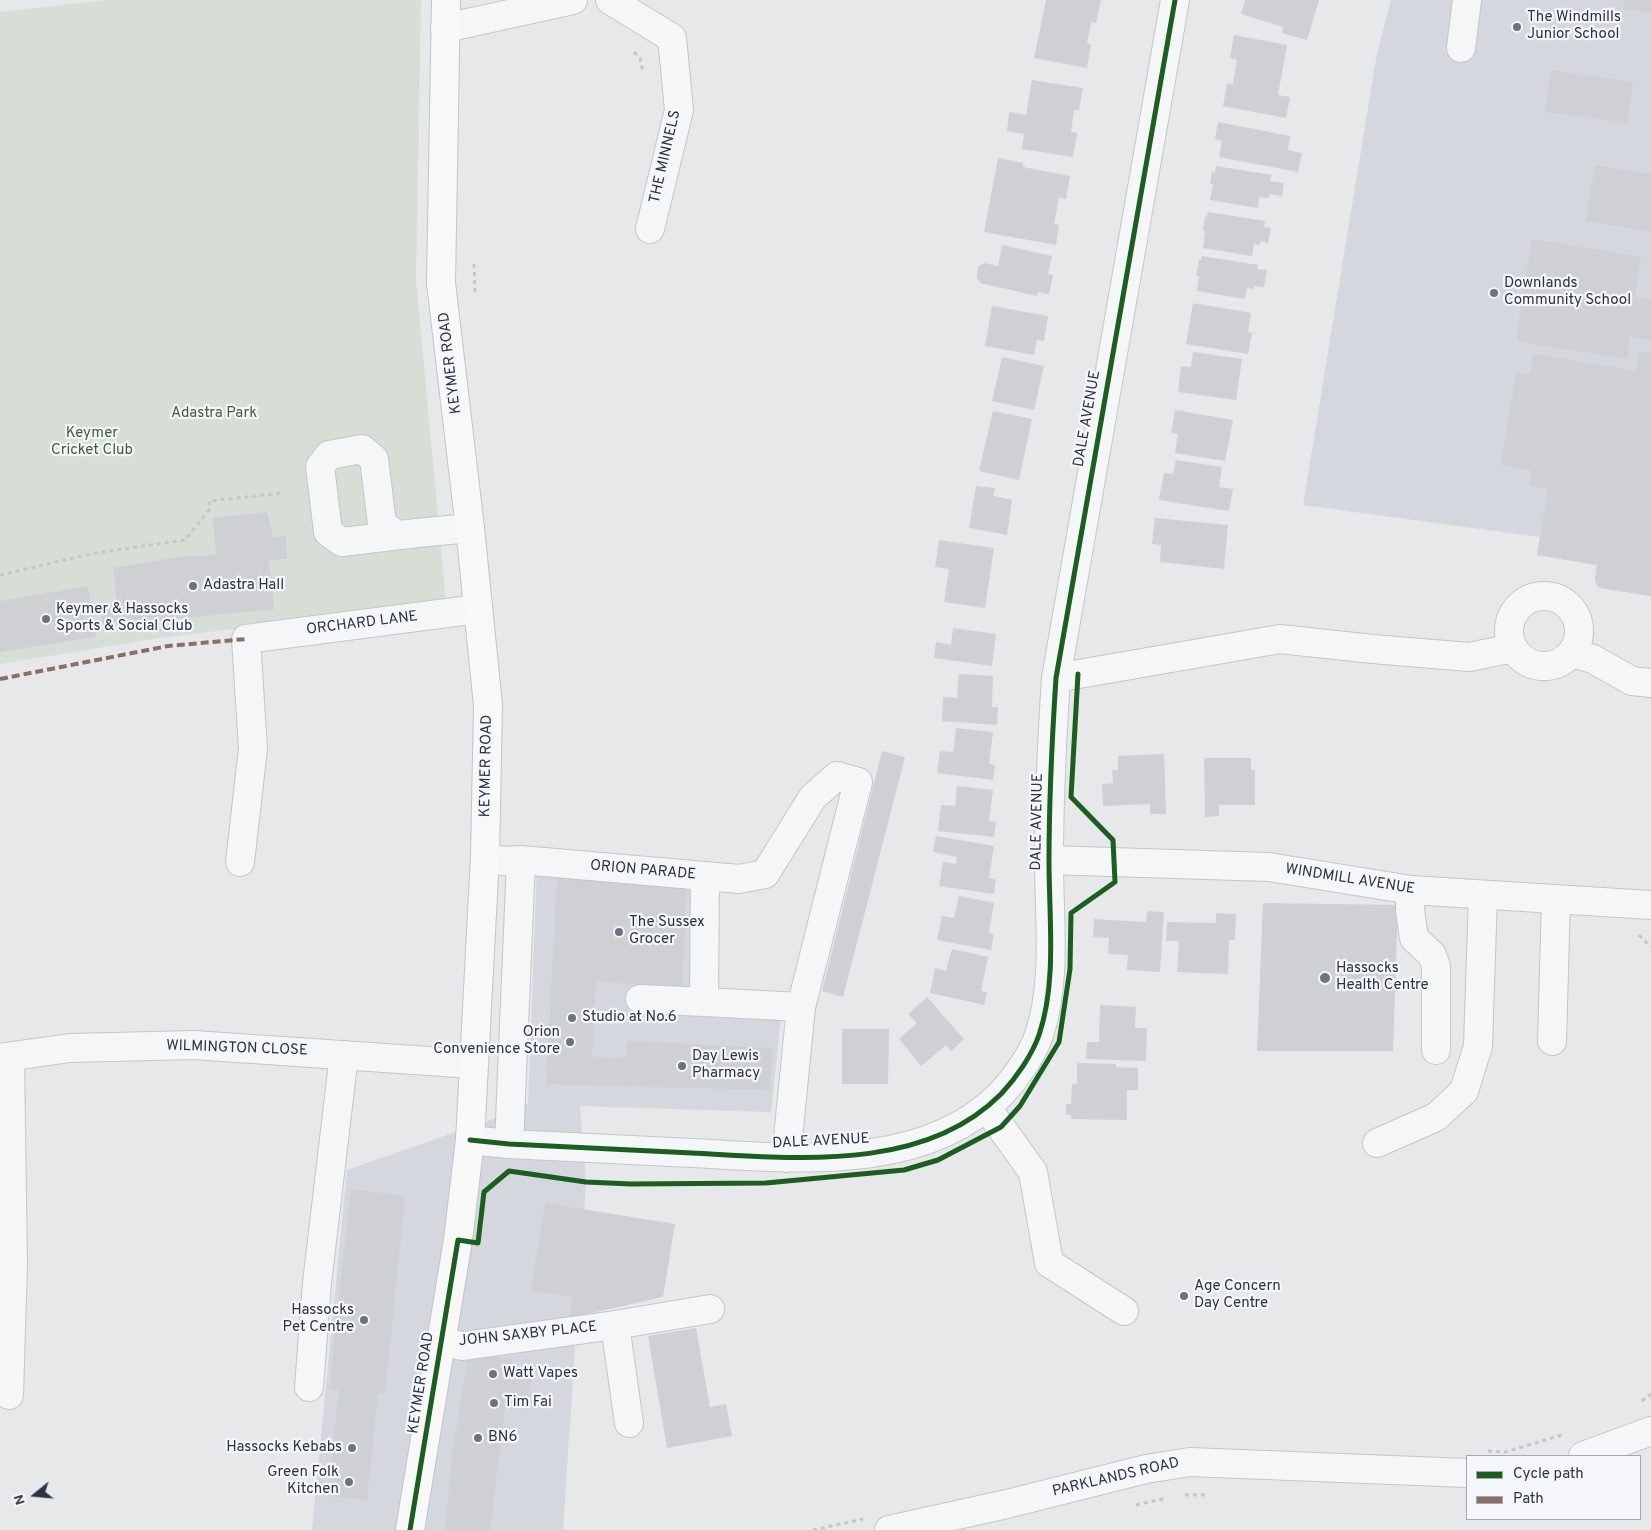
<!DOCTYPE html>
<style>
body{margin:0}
#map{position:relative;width:1651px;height:1530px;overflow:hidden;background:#e6e8ea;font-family:Overpass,sans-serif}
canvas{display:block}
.legend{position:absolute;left:1466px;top:1455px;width:175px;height:65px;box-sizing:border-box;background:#f4f6f9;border:1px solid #a4a8b1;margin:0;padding:6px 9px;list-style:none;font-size:15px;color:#2b3445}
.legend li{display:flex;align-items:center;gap:10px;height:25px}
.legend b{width:25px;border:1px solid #a4a8b1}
.north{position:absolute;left:10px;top:1470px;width:50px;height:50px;-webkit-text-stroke:4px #f4f6f9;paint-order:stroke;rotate:253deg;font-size:14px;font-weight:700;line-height:20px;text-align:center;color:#2b3445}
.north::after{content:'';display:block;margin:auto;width:18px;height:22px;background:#2b3445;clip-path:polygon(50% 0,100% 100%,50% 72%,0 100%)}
</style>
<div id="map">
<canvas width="1651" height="1530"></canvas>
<ul class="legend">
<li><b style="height:6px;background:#1b5e20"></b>Cycle path</li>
<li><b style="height:6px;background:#8d6e63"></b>Path</li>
</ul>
<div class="north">N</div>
</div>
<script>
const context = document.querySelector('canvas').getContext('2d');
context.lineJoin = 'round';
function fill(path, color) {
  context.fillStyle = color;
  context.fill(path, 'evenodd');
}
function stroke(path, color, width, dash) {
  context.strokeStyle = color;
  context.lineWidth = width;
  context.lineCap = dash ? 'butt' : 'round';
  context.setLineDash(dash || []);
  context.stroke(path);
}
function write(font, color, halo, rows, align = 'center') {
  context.font = font + ' Overpass,sans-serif';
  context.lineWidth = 4.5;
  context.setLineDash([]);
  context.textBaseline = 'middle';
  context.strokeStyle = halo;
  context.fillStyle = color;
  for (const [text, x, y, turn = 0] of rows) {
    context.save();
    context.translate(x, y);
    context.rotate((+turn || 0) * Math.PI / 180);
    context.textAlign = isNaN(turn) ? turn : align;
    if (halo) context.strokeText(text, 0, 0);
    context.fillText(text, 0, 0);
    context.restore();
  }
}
fill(new Path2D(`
 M 1391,0 L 1651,0 L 1651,596 L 1600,588 L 1597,585 L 1595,580 L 1597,565 L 1537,555 L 1540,537 L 1303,505 L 1377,53 Z
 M 537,865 L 718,884 L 718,1015 L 781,1019 L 771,1112 L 580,1106 L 586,1182 L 563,1530 L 312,1530 L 347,1170 L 490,1120 L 528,1104 Z`), '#d4d7dd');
fill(new Path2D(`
 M 108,0 L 421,0 L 416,280 L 446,603 L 160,638 L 0,664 L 0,12 Z`), '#d6ded6');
fill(new Path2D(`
 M 1046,0 L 1101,0 L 1096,23 L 1091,22 L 1087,44 L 1091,44 L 1087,68 L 1034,58 Z
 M 1245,0 L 1319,0 L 1307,40 L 1282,33 L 1283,27 L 1241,14 Z
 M 1624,0 L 1651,0 L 1651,13 L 1623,9 Z
 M 1234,35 L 1287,45 L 1278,95 L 1290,97 L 1286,118 L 1223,106 L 1227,83 L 1233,84 L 1237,60 L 1230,58 Z
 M 1551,70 L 1633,82 L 1627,123 L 1545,112 Z
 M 1032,80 L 1083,88 L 1079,110 L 1074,110 L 1071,132 L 1077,133 L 1073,157 L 1022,149 L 1024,134 L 1007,131 L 1009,112 L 1026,115 Z
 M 1218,122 L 1290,136 L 1288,150 L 1302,153 L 1298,172 L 1219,157 L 1222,141 L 1215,139 Z
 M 998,158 L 1023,163 L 1023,167 L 1070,176 L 1066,199 L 1059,197 L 1054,224 L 1059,225 L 1056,245 L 984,232 Z
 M 1595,165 L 1651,174 L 1651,232 L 1586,221 Z
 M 1216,166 L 1272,175 L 1270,181 L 1284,183 L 1282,196 L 1269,194 L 1269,198 L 1259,197 L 1258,208 L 1210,200 L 1213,184 L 1210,184 L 1212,171 L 1215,172 Z
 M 1208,212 L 1265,221 L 1264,227 L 1271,228 L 1268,243 L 1260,241 L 1260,245 L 1254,244 L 1252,256 L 1203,248 L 1205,231 L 1203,231 L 1205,216 L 1207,217 Z
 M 1532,239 L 1641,257 L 1635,297 L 1651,300 L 1651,340 L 1630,337 L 1627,359 L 1516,341 Z
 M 1002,245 L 1052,256 L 1048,274 L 1053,275 L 1049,294 L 1038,292 L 1037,296 L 980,283 L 977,277 L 978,267 L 984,263 L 998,266 Z
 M 1202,256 L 1258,265 L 1257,269 L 1267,270 L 1264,287 L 1254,286 L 1254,289 L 1247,288 L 1245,299 L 1197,291 L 1199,276 L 1196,276 L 1199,260 L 1201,260 Z
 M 1193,303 L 1251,313 L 1248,332 L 1252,333 L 1248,354 L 1186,344 Z
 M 992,306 L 1048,316 L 1044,341 L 1037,340 L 1034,355 L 985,346 Z
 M 1639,351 L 1651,353 L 1651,596 L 1600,588 L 1597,585 L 1595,580 L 1597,565 L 1537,555 L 1548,489 L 1529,486 L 1531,470 L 1501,465 L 1516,372 L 1530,374 L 1533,354 L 1636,371 Z
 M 1193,352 L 1242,359 L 1236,400 L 1178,392 L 1181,366 L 1191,367 Z
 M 1002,357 L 1044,366 L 1034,410 L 992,401 Z
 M 1175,410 L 1233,420 L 1225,461 L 1175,453 L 1178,434 L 1171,433 Z
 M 993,411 L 1032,419 L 1019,480 L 979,471 Z
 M 1176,460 L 1222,467 L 1219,487 L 1233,489 L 1229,511 L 1159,500 L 1164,473 L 1173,474 Z
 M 976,486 L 995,488 L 993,496 L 1012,500 L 1007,535 L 969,528 Z
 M 267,512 L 273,537 L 286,536 L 287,559 L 269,560 L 274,609 L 103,626 L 101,606 L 117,604 L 113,568 L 185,556 L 216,555 L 213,518 Z
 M 1155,518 L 1228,525 L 1224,569 L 1160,562 L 1161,545 L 1152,544 Z
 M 939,540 L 994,548 L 985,608 L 944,602 L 949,569 L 935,567 Z
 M 88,586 L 96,637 L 0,652 L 0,601 Z
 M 953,628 L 996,634 L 992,666 L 934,658 L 936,642 L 951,645 Z
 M 959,674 L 993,676 L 992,707 L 998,707 L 997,725 L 942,721 L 943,697 L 957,698 Z
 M 956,728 L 993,732 L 989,764 L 995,765 L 993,780 L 937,773 L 940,751 L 953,752 Z
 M 882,751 L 905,757 L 843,997 L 822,991 Z
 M 1164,754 L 1166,814 L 1150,814 L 1150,804 L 1103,806 L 1102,784 L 1113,783 L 1112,770 L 1118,770 L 1118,756 Z
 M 1204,758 L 1251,758 L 1251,770 L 1255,770 L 1255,805 L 1219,805 L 1219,816 L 1205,817 Z
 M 957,786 L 993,790 L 989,821 L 996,822 L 994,837 L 938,831 L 941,805 L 955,806 Z
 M 936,836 L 994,846 L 989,878 L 996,879 L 994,894 L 939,886 L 943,862 L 956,864 L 957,857 L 933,852 Z
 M 557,878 L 687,886 L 682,986 L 596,982 L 592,1057 L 626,1058 L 627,1041 L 772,1048 L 770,1090 L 546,1084 Z
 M 959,896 L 994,903 L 989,933 L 994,934 L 991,950 L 937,940 L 942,916 L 954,918 Z
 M 1263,903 L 1398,905 L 1393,1051 L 1257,1051 Z
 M 1147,911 L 1164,912 L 1160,972 L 1127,970 L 1128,955 L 1108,954 L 1109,938 L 1093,937 L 1094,919 L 1146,922 Z
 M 1216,913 L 1236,914 L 1235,940 L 1229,940 L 1228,974 L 1177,972 L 1179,941 L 1166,941 L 1167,922 L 1216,923 Z
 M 952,949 L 988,957 L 981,991 L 987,992 L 984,1005 L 930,993 L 935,968 L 946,971 Z
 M 927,997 L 964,1039 L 951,1051 L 946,1045 L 921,1066 L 899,1039 L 917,1023 L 908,1014 Z
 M 1100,1005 L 1136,1007 L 1135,1028 L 1147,1028 L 1146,1061 L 1086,1059 L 1087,1042 L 1099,1042 Z
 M 842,1029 L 889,1029 L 888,1084 L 842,1084 Z
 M 1077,1063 L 1116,1064 L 1116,1067 L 1138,1068 L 1138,1090 L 1127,1090 L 1127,1120 L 1071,1119 L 1071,1115 L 1066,1115 L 1066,1104 L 1071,1104 L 1072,1084 L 1077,1084 Z
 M 351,1189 L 405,1196 L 385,1394 L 378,1393 L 367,1500 L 328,1496 L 339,1390 L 329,1389 Z
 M 545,1203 L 675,1224 L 663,1297 L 569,1318 L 573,1297 L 531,1290 Z
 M 696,1328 L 710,1407 L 726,1404 L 732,1436 L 667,1448 L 648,1336 Z
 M 469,1352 L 512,1359 L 510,1373 L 532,1376 L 526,1410 L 505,1408 L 490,1530 L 445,1530 L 452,1456 Z`), '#ced0d3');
const minor = new Path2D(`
 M 610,0 L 672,38 L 679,110 L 650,229
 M 445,28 L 573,0
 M 1461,48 L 1467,0
 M 397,535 L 382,524 L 374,459 L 362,449 L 329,455 L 320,467 L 328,532 L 342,542 L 417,533 L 470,528
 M1509 631a35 35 0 1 1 70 0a35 35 0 1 1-70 0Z
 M 1572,653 L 1593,659 L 1632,681 L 1651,683
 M 1056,678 L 1280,639 L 1373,649 L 1469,657 L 1513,648
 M 485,857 L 503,861 L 521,860 L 705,876 L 704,1002 L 801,1007 L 786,1158
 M 1049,860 L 1269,867 L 1411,890 L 1651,905
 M 240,862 L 253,749 L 246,639 L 478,609
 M 705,876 L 739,879 L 765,874 L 813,797 L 837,776 L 858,782 L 801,1007
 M 1411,890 L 1410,910 L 1414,938 L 1432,955 L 1436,966 L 1436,1050
 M 640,999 L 704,1002
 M 1552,1041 L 1556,899
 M 0,1058 L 70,1048 L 194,1045 L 473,1064
 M 987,1108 L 1033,1172 L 1049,1263 L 1124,1311
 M 470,1140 L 509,1144 C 570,1147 631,1150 692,1153 C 794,1158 923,1173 1001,1094 C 1016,1078 1032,1055 1039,1035 C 1057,982 1049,917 1049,862 C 1049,800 1052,739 1056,678 L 1175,0
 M 1377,1143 L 1436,1117 L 1464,1091 L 1478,1046 L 1483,895
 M 509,1144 L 521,860
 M 615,1325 L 710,1309
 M 441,1342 L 463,1346 L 615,1325 L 629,1423
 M 309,1387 L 317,1283 L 344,1055
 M 9,1395 L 13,1265 L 10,1058
 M 1583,1456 L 1651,1431
 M 889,1530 L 1007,1504 L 1146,1469 L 1190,1462 L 1467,1473`);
const major = new Path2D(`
 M 410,1530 L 458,1240 L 470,1140 L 485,857 L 488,705 L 470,528 L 441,283 L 446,0`);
stroke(minor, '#c4c6c8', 30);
stroke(major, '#c2c5c8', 30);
stroke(new Path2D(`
 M 634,52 L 640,58 L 643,73
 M 474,264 L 475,293
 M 0,575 L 95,553 L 185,540 L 210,509 L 209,501 L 283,493
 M 1639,935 L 1651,947
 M 1642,1401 L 1651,1394
 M 1488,1451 L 1505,1452 L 1562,1435
 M 1185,1495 L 1207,1495
 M 1136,1505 L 1167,1498
 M 813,1530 L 863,1519`), '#c5c6ca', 3, [4, 4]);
stroke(minor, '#f5f6f7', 28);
stroke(major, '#f8f8f8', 28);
stroke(new Path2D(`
 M 0,679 L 168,646 L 246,639`), '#8d6e63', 4, [8, 4]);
stroke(new Path2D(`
 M 470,1140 L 509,1144 C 570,1147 631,1150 692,1153 C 794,1158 923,1173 1001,1094 C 1016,1078 1032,1055 1039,1035 C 1057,982 1049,917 1049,862 C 1049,800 1052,739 1056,678 L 1175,0
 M 410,1530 L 458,1240 L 478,1243 L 484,1192 L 509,1171 L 586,1182 L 631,1184 L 766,1183 L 904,1170 L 938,1160 L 1001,1127 L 1020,1106 L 1059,1042 L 1070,969 L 1071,913 L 1115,882 L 1113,840 L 1071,797 L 1078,674`), '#1b5e20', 5);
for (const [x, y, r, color] of [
 [1517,27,5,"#6c737f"],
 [1494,293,5,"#6c737f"],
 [193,586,5,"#6c737f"],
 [46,619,5,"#6c737f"],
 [619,932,5,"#6c737f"],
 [1325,978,6,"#6c737f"],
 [572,1018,5,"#6c737f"],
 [570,1042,5,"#6c737f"],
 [682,1066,5,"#6c737f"],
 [1184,1296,5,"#6c737f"],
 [364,1320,5,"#6c737f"],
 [493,1374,5,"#6c737f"],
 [494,1403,5,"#6c737f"],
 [478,1438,5,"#6c737f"],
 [352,1448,5,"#6c737f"],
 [349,1482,5,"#6c737f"]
]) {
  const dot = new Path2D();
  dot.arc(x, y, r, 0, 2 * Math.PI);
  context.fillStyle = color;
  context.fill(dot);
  stroke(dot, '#f4f6f9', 2);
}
write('15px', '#2b3445', '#f4f6f9', [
 ["The Windmills",1527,18],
 ["Junior School",1527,35],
 ["Downlands",1504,284],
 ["Community School",1504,301],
 ["Adastra Hall",203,586],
 ["Keymer & Hassocks",56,610],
 ["Sports & Social Club",56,627],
 ["The Sussex",629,923],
 ["Grocer",629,940],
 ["Hassocks",1336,969],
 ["Health Centre",1336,986],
 ["Studio at No.6",582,1018],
 ["Orion",560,1033,"right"],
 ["Convenience Store",560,1050,"right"],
 ["Day Lewis",692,1057],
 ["Pharmacy",692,1074],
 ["Age Concern",1194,1287],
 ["Day Centre",1194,1304],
 ["Hassocks",354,1311,"right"],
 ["Pet Centre",354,1328,"right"],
 ["Watt Vapes",503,1374],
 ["Tim Fai",504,1403],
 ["BN6",488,1438],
 ["Hassocks Kebabs",342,1448,"right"],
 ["Green Folk",339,1473,"right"],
 ["Kitchen",339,1490,"right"]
], 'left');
write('15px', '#2b3445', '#f4f6f9', [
 ["THE MINNELS",666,157,-77],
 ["KEYMER ROAD",451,363,-97],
 ["DALE AVENUE",1088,419,-80],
 ["ORCHARD LANE",362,624,-7],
 ["KEYMER ROAD",487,766,-89],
 ["DALE AVENUE",1038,822,-89],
 ["ORION PARADE",643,871,5],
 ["WINDMILL AVENUE",1350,880,9],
 ["WILMINGTON CLOSE",237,1049,2],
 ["DALE AVENUE",821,1142,-3],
 ["JOHN SAXBY PLACE",528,1335,-6],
 ["KEYMER ROAD",422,1383,-81],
 ["PARKLANDS ROAD",1116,1478,-13]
]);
write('15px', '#3f6138', '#f4f6f9', [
 ["Adastra Park",214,414],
 ["Keymer",92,434],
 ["Cricket Club",92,451]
]);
</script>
